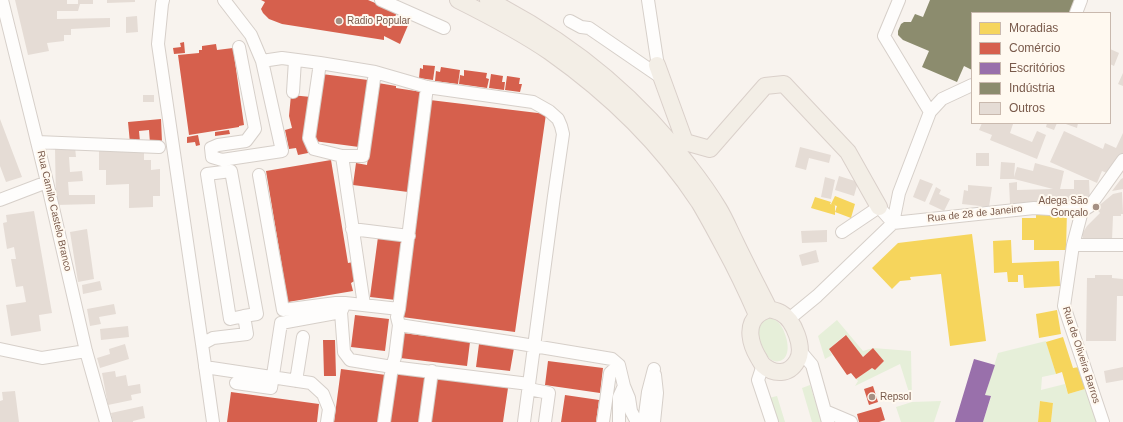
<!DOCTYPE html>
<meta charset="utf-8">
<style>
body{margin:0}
#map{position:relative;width:1123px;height:422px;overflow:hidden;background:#f8f3ee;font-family:Helvetica,sans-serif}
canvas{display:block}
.legend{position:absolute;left:971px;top:12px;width:140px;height:112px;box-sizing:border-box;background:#fff9f0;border:1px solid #c9b9ae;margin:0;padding:5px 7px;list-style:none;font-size:12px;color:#795a4b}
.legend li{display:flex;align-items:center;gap:8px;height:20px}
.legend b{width:20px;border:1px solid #c9b9ae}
</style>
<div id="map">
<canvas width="1123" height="422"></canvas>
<ul class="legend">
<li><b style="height:11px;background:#f6d55c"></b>Moradias</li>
<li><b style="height:11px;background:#d6604d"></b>Comércio</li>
<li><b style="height:11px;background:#9970ab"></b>Escritórios</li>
<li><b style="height:11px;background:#8c8c6e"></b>Indústria</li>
<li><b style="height:11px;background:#e5dcd5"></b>Outros</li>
</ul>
</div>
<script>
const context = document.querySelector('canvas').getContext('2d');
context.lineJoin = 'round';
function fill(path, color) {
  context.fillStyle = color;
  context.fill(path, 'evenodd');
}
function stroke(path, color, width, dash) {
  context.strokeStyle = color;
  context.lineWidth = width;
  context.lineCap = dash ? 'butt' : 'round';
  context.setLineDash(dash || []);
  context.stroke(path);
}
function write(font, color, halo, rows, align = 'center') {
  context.font = font + ' Helvetica,sans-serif';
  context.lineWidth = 4;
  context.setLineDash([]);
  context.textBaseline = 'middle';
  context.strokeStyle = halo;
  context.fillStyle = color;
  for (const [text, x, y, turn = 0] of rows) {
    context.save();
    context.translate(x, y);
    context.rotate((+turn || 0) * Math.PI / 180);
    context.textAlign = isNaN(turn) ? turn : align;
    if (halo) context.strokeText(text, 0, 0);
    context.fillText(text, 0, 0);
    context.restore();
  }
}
fill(new Path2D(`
 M 769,317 C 773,318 776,320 779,323 C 786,331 793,354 782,360 C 770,367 760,347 758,338 C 757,333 758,327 759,322 Z
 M 837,320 L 863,351 L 873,348 L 911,351 L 912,402 L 941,401 L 934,422 L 901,422 L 896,407 L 912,402 L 900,364 L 855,386 L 858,381 L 856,379 L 872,368 L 875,370 L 884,361 L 873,348 L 863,357 L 845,335 L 829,349 L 832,355 L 825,359 L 818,336 Z
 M 1046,341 L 1056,374 L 1042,377 L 1041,390 L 1065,384 L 1068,394 L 1085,389 L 1097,422 L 1051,422 L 1053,403 L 1040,401 L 1038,422 L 983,422 L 991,397 L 985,395 L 998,353 Z
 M 810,385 L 822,422 L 812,422 L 802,388 Z
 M 777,396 L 785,422 L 776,422 L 769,398 Z`), '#e6efd9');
fill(new Path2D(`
 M 835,196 L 855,204 L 851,218 L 835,212 L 837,206 L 831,204 Z
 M 815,197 L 831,202 L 830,204 L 835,205 L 835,215 L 811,208 Z
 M 1036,211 L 1067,211 L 1066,250 L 1034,250 L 1034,240 L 1022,240 L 1022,218 L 1036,218 Z
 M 972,234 L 986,341 L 950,346 L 941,274 L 910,277 L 911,280 L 900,281 L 892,289 L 872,268 L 898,243 Z
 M 1011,240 L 1012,263 L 1059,261 L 1060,286 L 1024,288 L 1023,275 L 1018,275 L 1018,282 L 1008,282 L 1007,272 L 994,273 L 993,241 Z
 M 1057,310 L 1061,334 L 1039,338 L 1036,314 Z
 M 1063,337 L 1073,368 L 1079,367 L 1085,389 L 1068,394 L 1062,372 L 1056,374 L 1046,342 Z
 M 1040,401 L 1053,403 L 1051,422 L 1038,422 Z`), '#f6d55c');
fill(new Path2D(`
 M 261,0 L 368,0 L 397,12 L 395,17 L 409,23 L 400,44 L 384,36 L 384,40 L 282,24 L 269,19 L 263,13 L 261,9 L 265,2 Z
 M 184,42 L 185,53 L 174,54 L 173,48 L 181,47 L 180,43 Z
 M 216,44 L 217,50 L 233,48 L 244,125 L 239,126 L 239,127 L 189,135 L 178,55 L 199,53 L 199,50 L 202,50 L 202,46 Z
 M 423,65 L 435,66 L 433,80 L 419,78 L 420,68 L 423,69 Z
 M 441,67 L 460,70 L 458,84 L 435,81 L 436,71 L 440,72 Z
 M 464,70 L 487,73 L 486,78 L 489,79 L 487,88 L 459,84 L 460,75 L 464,76 Z
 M 322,74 L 368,80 L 359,147 L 314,141 Z
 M 491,74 L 503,76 L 502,82 L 505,82 L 504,90 L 489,88 Z
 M 507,76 L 520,78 L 519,84 L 522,84 L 520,92 L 505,90 Z
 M 378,83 L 396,86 L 396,88 L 422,92 L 408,192 L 353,185 L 356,163 L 367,165 Z
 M 291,95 L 311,97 L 307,145 L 308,153 L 298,155 L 296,148 L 289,149 L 285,130 L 292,128 L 289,116 Z
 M 430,100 L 546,114 L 515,332 L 402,317 Z
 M 161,119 L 162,142 L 150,143 L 149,130 L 139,131 L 140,142 L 130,143 L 128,122 Z
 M 229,130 L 230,134 L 215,136 L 215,132 Z
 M 198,135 L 200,145 L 196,146 L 195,142 L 187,143 L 187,137 Z
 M 331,160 L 348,263 L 353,262 L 356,280 L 351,283 L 353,291 L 288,302 L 266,171 Z
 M 378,237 L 404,240 L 396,300 L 370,297 Z
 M 355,315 L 389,319 L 385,351 L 351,347 Z
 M 403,333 L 470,342 L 467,366 L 400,358 Z
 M 846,335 L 863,357 L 873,348 L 884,361 L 875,370 L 872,368 L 856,379 L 851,373 L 847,375 L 829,349 Z
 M 323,340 L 335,340 L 336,376 L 324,376 Z
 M 479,344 L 514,348 L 510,371 L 476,367 Z
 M 548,361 L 603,368 L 600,393 L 545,385 Z
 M 341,369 L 386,375 L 379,422 L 334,422 Z
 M 394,372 L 427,377 L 421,422 L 388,422 Z
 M 435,378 L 508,388 L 503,422 L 429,422 Z
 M 873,386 L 878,402 L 869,405 L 864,389 Z
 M 231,392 L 319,404 L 317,422 L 227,422 Z
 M 565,395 L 599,400 L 596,422 L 561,422 Z
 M 881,407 L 885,420 L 879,422 L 859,422 L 857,414 Z`), '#d6604d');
fill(new Path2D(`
 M 974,359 L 995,365 L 985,395 L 991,396 L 983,422 L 955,422 Z`), '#9970ab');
fill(new Path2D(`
 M 930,0 L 1077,0 L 1072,13 L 972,13 L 972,70 L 964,66 L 957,82 L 922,67 L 929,51 L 903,40 L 898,35 L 898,31 L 901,24 L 904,22 L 911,22 L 915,14 L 923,17 Z`), '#8c8c6e');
fill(new Path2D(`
 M 15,0 L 67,0 L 67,4 L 78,4 L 78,0 L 93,0 L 93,4 L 80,4 L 78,11 L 57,11 L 57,19 L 110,18 L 110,27 L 71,29 L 71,35 L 64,35 L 64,41 L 47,43 L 49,51 L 28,55 Z
 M 107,0 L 135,0 L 135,2 L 107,3 Z
 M 137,16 L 138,32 L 126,33 L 126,17 Z
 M 1110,49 L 1119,53 L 1114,66 L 1110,64 Z
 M 1123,73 L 1123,86 L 1118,84 Z
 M 143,95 L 154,95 L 154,102 L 143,102 Z
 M 0,119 L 22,177 L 6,182 L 0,166 Z
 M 982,123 L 1010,123 L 1013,124 L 1010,133 L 1032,142 L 1037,131 L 1046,135 L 1037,159 L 990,140 L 992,135 L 979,130 Z
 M 1047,123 L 1057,123 L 1054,130 L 1046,127 Z
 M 1063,123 L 1078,123 L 1077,128 Z
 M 1064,131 L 1103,149 L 1105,143 L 1116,148 L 1123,133 L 1123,154 L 1114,176 L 1102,171 L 1097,183 L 1050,162 Z
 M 75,147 L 76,157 L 69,157 L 70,172 L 82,171 L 83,181 L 68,182 L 69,195 L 95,195 L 95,204 L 56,205 L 55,148 Z
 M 800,147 L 831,155 L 829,163 L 809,158 L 806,170 L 795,167 Z
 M 99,150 L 144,150 L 144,160 L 151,160 L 151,170 L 160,169 L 160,196 L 153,196 L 153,207 L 129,208 L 129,184 L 106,185 L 106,170 L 99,170 Z
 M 976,153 L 989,153 L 989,166 L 976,166 Z
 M 1001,162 L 1015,163 L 1014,177 L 1017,167 L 1033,171 L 1035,163 L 1064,171 L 1060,189 L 1074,189 L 1074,180 L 1089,180 L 1090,202 L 1010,204 L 1009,183 L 1017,182 L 1017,190 L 1053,189 L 1014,179 L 1000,179 Z
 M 839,176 L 858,182 L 854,196 L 835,190 Z
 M 825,177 L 835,180 L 831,199 L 821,197 Z
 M 1123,178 L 1123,189 L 1112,191 L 1121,179 Z
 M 920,179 L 933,184 L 925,202 L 913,197 Z
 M 968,185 L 992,187 L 989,207 L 962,204 L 964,190 L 968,191 Z
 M 936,187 L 941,190 L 939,194 L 950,199 L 944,211 L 929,204 Z
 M 1122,192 L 1123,214 L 1121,214 L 1121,216 L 1113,216 L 1112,240 L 1083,239 L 1082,234 L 1087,226 L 1100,213 L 1096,208 L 1113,194 Z
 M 34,211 L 52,313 L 39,315 L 41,331 L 11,336 L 6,305 L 26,302 L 23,286 L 16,287 L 11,259 L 16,259 L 14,247 L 7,249 L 3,223 L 7,222 L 6,215 Z
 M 87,229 L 94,279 L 78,282 L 70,232 Z
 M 827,230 L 827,242 L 802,243 L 801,231 Z
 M 816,250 L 819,262 L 802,266 L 799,255 Z
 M 1095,275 L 1112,275 L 1112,278 L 1123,279 L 1123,296 L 1117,296 L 1116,341 L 1086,341 L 1087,278 L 1095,278 Z
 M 100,281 L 102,290 L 83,294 L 82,285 Z
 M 114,304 L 116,314 L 99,317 L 101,324 L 90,326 L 87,309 Z
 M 128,326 L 129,337 L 101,340 L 100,329 Z
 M 125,344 L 129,359 L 100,368 L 97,358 L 110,354 L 109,349 Z
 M 1123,367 L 1123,380 L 1106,383 L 1104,371 Z
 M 115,371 L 116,377 L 126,375 L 128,386 L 140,384 L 141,393 L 131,395 L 132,400 L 108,405 L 102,373 Z
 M 15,391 L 19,422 L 0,422 L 0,401 L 3,400 L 2,392 Z
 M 143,406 L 145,418 L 133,421 L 133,422 L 113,422 L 111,413 Z`), '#e5dcd5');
const minor = new Path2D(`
 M 2,0 L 47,182 L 86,351 L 106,422
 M 163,0 L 162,4 L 158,44 L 202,344 L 213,422
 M 224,0 L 251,35 L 262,61 L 282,151 L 222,160 L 212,157 L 211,148 L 218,145 L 246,141 L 255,129 L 239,47
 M 381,0 L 444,28
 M 648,0 L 659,73
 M 899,0 L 884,36 L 930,112
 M 1076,13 L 1081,0
 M 570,21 L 581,27 L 589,28 L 659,76
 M 262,61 L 282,58 L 320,63
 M 375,72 L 427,87 L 533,102 L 549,111 L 558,119 L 561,126 L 563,134 L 554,196 L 524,422
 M 293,92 L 295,60
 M 37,142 L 159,147
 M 342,156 L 363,156 L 375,72 L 320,63 L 309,138 L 314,149 L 342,156 L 364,305
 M 259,175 L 283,310 L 336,303 L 345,303
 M 0,200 L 47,182
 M 893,223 L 899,193 L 930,112 L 942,99 L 972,85
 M 352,229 L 409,236
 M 842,232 L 879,207 L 893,223
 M 1073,245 L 1123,245
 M 399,309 L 427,87
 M 341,312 L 344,352 L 350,360 L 392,367 L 529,384
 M 789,319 L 817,296 L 893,223 L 1034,208 L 1082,211
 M 202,344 L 213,338 L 247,334 L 244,316 L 257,314 L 231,171 L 207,174 L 230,319 L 244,316
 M 0,349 L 42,358 L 86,351
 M 801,352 L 812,365 L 828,422
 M 763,365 L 758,380 L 772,422
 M 205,367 L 311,383 L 323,394 L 329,409 L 327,422
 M 296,381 L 303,337
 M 236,383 L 271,388 L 281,323 L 341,312 L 345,303 L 399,309 L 397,317 L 399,325 L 516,343 L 612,359 L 619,365 L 624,386
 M 529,389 L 549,393 L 545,422
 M 825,411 L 851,422
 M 384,422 L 392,367 L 395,357 L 399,325
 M 425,422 L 432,371
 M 603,422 L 610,373 L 619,365
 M 619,422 L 619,397 L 624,386 L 629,398 L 631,411 L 637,422
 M 642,422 L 645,415 L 648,392 L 654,369
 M 654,422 L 657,393 L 655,375
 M 1103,422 L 1064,306 L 1073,245 L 1082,211 L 1090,206 L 1123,160`);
const major = new Path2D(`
 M 458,0 C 490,16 521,32 550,52 C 608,93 660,143 699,202 C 708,217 716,232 724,247 C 736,269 747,292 757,315
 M 488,0 C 567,40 636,95 689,166 C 700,180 710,194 719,209 C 725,219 730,231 735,241 C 746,264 758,287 769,309
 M 657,65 L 685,142 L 710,149 L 765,86 L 784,84 L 848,152 L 879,207
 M 769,309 C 773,310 778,311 781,313 C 794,320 805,348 797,361 C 789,375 774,375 763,365 C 761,363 760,360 758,357 C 751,345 745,326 758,315 C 761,312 765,311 769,309 Z`);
stroke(minor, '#d6cfc9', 14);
stroke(major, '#dad0ca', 18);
stroke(minor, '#fefdfc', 12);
stroke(major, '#f3eee6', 16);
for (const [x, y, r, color] of [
 [339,21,4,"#a59084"],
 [1096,207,4,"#a59084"],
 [872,397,4,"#a59084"]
]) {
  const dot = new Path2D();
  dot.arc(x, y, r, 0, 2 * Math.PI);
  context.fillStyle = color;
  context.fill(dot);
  stroke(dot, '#fff9f0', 1.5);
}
write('10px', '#795a4b', '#fff9f0', [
 ["Radio Popular",347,21],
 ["Adega São",1088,201,"right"],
 ["Gonçalo",1088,213,"right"],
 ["Repsol",880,397]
], 'left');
write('10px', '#795a4b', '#fff9f0', [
 ["Rua Camilo Castelo Branco",54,211,77],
 ["Rua de 28 de Janeiro",975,214,-6],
 ["Rua de Oliveira Barros",1081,355,72]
]);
</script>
